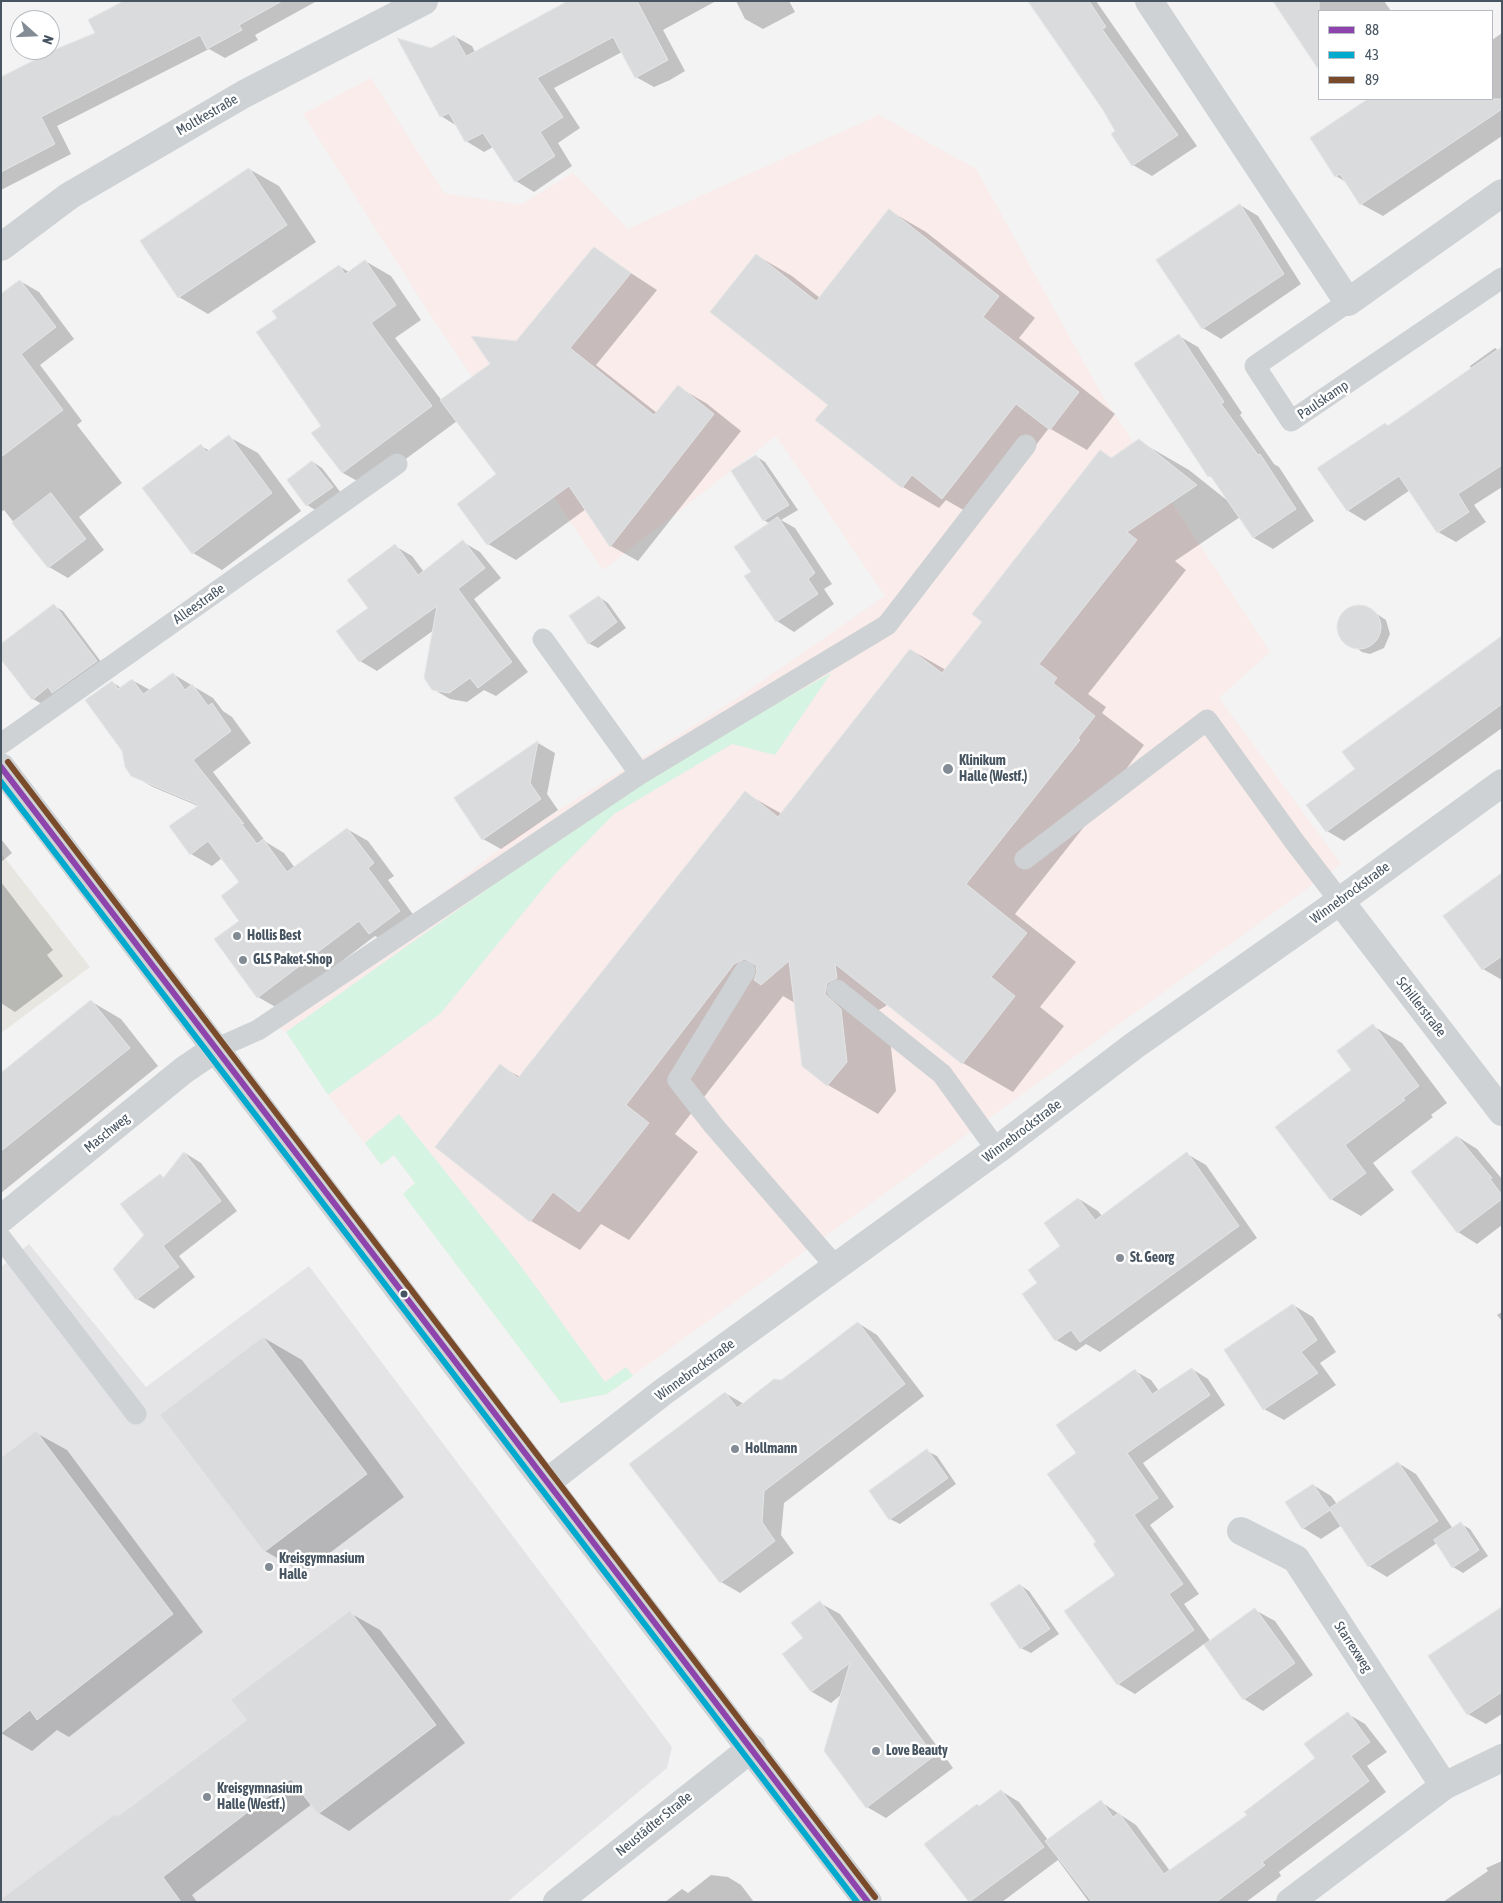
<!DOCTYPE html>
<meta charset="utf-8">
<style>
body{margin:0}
#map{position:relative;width:1503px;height:1903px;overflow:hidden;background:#f3f3f3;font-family:"Asap Condensed",sans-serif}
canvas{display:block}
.frame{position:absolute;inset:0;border:2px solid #475562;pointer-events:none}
.legend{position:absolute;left:1318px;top:10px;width:175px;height:90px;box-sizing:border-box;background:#fff;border:1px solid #b5bbc0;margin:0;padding:6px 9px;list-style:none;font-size:15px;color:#475562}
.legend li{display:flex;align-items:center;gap:10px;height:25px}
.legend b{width:25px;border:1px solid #b5bbc0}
.north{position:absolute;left:10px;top:10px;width:50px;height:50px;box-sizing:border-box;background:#fff;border:1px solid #b5bbc0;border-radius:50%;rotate:110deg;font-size:14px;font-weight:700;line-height:20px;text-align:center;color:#475562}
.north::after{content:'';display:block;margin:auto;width:18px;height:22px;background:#838c95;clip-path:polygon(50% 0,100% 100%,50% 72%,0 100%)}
</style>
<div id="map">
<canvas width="1503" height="1903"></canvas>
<div class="frame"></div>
<ul class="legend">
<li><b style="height:6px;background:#8e44ad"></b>88</li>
<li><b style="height:6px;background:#00a9ce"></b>43</li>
<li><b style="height:6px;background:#7a4b2a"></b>89</li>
</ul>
<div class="north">N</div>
</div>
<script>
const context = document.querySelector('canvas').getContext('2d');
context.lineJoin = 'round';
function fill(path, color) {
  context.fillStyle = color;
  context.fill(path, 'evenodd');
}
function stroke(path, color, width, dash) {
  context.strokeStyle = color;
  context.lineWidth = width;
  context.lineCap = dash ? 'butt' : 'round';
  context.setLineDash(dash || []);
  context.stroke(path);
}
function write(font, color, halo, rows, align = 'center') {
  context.font = font + ' "Asap Condensed",sans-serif';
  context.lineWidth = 5;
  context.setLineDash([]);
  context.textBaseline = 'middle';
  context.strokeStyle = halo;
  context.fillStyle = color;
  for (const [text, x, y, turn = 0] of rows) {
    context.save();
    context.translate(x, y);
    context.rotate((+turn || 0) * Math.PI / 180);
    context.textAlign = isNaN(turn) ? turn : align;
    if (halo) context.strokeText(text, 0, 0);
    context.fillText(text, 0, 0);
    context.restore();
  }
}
fill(new Path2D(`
 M 1,853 L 90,967 L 1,1033 Z`), '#e7e6e1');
fill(new Path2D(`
 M 29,1244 L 146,1387 L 309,1266 L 672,1747 L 667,1768 L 507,1902 L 1,1902 L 1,1267 Z`), '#e4e4e6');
fill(new Path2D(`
 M 371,78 L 444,193 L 520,205 L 573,173 L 628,229 L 879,115 L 976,169 L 1102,395 L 1270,652 L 1219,698 L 1341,864 L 607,1394 L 561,1403 L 403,1194 L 415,1183 L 394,1155 L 381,1165 L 328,1095 L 286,1032 L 273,1024 L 511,840 L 739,697 L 885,596 L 776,436 L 603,570 L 429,313 L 303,114 Z`), '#f9ecea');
fill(new Path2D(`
 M 831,673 L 775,755 L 732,744 L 614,814 L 555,874 L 440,1014 L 328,1095 L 286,1032 L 641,780 Z
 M 399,1114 L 517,1261 L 605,1382 L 626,1367 L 633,1376 L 607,1394 L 561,1403 L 403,1194 L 415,1183 L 394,1155 L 381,1165 L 365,1143 Z`), '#d6f4e2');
fill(new Path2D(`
 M 126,1 L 317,1 L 255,35 L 258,40 L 225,58 L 209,49 L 57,126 L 71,154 L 1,190 L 1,78 L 97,34 Z
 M 571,1 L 716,1 L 663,30 L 685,71 L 670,80 L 654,87 L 636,77 L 622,52 L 554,88 L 580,128 L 558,143 L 572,166 L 534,192 L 516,181 L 493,147 L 484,152 L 466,141 L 457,126 L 441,116 L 431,50 L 454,36 L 472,46 L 475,52 Z
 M 736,1 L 789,1 L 795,12 L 763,29 L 745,19 Z
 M 1034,1 L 1096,1 L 1197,146 L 1152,176 L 1133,165 L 1104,109 Z
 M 1274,1 L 1384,1 L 1391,11 L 1319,11 L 1319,53 L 1303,44 Z
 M 1502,33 L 1502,136 L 1383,216 L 1361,204 L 1346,182 L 1336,176 L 1312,139 L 1371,99 L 1492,99 L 1492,40 Z
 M 249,169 L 279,186 L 316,242 L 208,314 L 179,297 Z
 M 1240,205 L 1258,216 L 1301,284 L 1221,339 L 1203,328 L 1157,260 Z
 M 890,211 L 926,232 L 1035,318 L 1019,338 L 1115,414 L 1087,450 L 1049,428 L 979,519 L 946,500 L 939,508 L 903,487 L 817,420 L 829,405 L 756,255 L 792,276 L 820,298 Z
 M 594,249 L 657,290 L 596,365 L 657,413 L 678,387 L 706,403 L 741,431 L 638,561 L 611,546 L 586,509 L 516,560 L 488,544 L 459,504 L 498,475 L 457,421 L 368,487 L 343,473 L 279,318 L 339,266 L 349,272 L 365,261 L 391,276 L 421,320 L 395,338 L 442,401 L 492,364 L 517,342 Z
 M 20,281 L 39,292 L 74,339 L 40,365 L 82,421 L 77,425 L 122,483 L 79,517 L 104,550 L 68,578 L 49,567 L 4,510 L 1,512 L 1,295 Z
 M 1179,336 L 1198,347 L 1242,413 L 1240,415 L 1274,464 L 1279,467 L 1314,521 L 1273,549 L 1254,538 L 1240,517 L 1175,561 L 1186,570 L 1088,694 L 1106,707 L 1102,713 L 1144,745 L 1127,768 L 1129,770 L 1015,914 L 1076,962 L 1040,1007 L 1064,1026 L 1013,1092 L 963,1063 L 886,1002 L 886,1006 L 877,1011 L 890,1039 L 896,1091 L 878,1114 L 828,1085 L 803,1066 L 795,1003 L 783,996 L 675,1134 L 698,1152 L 629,1240 L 601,1224 L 580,1250 L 531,1221 L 500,1066 L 520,1077 L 745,793 L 782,814 L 911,650 L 946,670 L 984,622 L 1101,452 L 1112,458 L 1139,441 L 1189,470 L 1228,501 L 1214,479 L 1209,476 Z
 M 1495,348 L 1499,351 L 1502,349 L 1502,487 L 1474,505 L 1486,522 L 1456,542 L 1438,532 L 1410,490 L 1365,521 L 1347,510 L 1385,424 L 1389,426 L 1471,369 L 1470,366 Z
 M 229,437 L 258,453 L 301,511 L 222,570 L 193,553 L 201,446 L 210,451 Z
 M 756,456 L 765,462 L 798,510 L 781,520 L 795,528 L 832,584 L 824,589 L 834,604 L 794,632 L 777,621 L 752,572 L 770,524 L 764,520 Z
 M 313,462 L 322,468 L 341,493 L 317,511 L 307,505 L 289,480 Z
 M 463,542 L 480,552 L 501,578 L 474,599 L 528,672 L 496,696 L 484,690 L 467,702 L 450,699 L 433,689 L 434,630 L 377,671 L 360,661 L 338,631 L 369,609 L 395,546 L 412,556 L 424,572 Z
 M 599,597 L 608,603 L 626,628 L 598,648 L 588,643 Z
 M 54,606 L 63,611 L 105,667 L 42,704 L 33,699 L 1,660 L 1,645 Z
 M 1355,607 L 1369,609 L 1386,620 L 1390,634 L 1384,648 L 1370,654 L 1362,652 L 1341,636 L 1339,629 L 1343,615 Z
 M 1502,638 L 1502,728 L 1344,841 L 1327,831 L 1356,770 Z
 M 173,674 L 213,698 L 223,711 L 232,717 L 251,743 L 213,772 L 266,842 L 284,853 L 295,868 L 347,829 L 368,841 L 394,876 L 388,880 L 420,924 L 391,945 L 375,936 L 279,1009 L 258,997 L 240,921 L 241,882 L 222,858 L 212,866 L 191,854 L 198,806 L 153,787 L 132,775 L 112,682 L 121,688 L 132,680 L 150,690 Z
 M 538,743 L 555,753 L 547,794 L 558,810 L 501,849 L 483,839 L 456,799 Z
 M 1,839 L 12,853 L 1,862 Z
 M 1502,875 L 1502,980 L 1483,969 L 1445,916 Z
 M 1,882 L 53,950 L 47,955 L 63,976 L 15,1012 L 1,1003 Z
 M 92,1002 L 121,1019 L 158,1066 L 1,1193 L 1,1075 Z
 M 1373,1026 L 1402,1043 L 1447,1103 L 1431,1115 L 1433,1117 L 1373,1163 L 1394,1190 L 1361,1216 L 1331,1199 L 1277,1127 L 1353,1070 Z
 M 1458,1137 L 1477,1149 L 1502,1179 L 1502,1225 L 1477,1244 L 1458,1232 L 1413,1172 Z
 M 185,1153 L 201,1163 L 237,1211 L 179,1256 L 195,1277 L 154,1309 L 137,1299 L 145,1235 L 160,1175 L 165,1178 Z
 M 1187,1154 L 1206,1165 L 1257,1238 L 1100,1352 L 1086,1344 L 1076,1351 L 1056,1340 L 1039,1283 L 1062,1246 L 1079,1199 L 1098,1211 L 1102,1216 Z
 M 1293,1305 L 1313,1317 L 1336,1352 L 1320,1363 L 1336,1385 L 1284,1420 L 1264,1409 Z
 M 1502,1312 L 1502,1321 L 1497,1315 Z
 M 858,1323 L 877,1335 L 924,1396 L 784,1503 L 781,1535 L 794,1553 L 740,1593 L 721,1582 L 725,1393 L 744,1404 L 782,1381 Z
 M 264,1338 L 302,1360 L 404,1497 L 303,1573 L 265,1551 Z
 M 1192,1369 L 1208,1379 L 1225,1405 L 1143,1463 L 1174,1507 L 1150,1525 L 1199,1594 L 1184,1604 L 1211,1642 L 1255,1610 L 1275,1621 L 1313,1675 L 1263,1711 L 1244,1699 L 1204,1644 L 1135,1694 L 1118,1684 L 1117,1575 L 1097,1542 L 1078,1453 L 1135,1371 L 1151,1380 L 1159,1391 Z
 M 36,1433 L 67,1450 L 203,1632 L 69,1737 L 57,1730 L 32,1751 L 1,1733 L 1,1459 Z
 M 927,1451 L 937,1456 L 956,1484 L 900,1524 L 890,1519 Z
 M 1398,1463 L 1416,1474 L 1453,1529 L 1461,1524 L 1470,1529 L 1488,1556 L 1463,1573 L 1453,1567 L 1437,1543 L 1387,1577 L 1369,1566 L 1342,1525 L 1321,1539 L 1303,1528 L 1286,1503 L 1313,1485 L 1331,1496 L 1337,1504 Z
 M 1020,1585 L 1029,1591 L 1059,1634 L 1031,1653 L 1021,1648 Z
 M 820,1603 L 840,1614 L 953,1768 L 886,1818 L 867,1807 L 842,1694 L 831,1703 L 812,1692 L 784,1654 L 804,1638 Z
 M 350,1613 L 380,1630 L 465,1743 L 349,1831 L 319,1813 L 312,1804 L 192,1895 L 197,1902 L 1,1902 L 115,1815 L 119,1818 L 248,1720 Z
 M 1502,1614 L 1502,1714 L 1486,1724 L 1468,1714 Z
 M 1348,1714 L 1365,1724 L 1387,1752 L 1367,1766 L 1386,1792 L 1279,1872 L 1281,1876 L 1246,1902 L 1089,1902 L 1058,1860 L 1002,1902 L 970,1902 L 926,1844 L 1001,1791 L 1019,1802 L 1048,1840 L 1101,1802 L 1136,1825 L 1170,1871 L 1248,1815 L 1317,1758 Z
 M 1502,1861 L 1502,1902 L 1443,1902 L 1488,1871 L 1486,1868 Z
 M 711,1875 L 728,1877 L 741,1885 L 754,1902 L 665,1902 L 682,1889 L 688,1893 Z`), '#0003');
const building = new Path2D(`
 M 124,1 L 282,1 L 239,25 L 242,30 L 207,49 L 200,35 L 41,117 L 55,144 L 1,172 L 1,77 L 54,50 L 95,33 L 88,20 Z
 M 568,1 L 637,1 L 668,60 L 635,78 L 613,37 L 537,78 L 563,117 L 540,132 L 555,156 L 515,182 L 483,133 L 465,142 L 449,113 L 440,117 L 397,38 L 431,48 L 454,35 L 466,56 Z
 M 1028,1 L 1089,1 L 1106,27 L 1102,29 L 1178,135 L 1132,166 L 1111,134 L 1115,131 L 1103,110 Z
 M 1273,1 L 1319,1 L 1319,70 Z
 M 1368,99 L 1502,99 L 1502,109 L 1360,205 L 1340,174 L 1335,177 L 1310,138 Z
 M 249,168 L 287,225 L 178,298 L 140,241 Z
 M 1240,204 L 1284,274 L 1202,329 L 1156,260 Z
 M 889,209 L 999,296 L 983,317 L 1079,392 L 1050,430 L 1016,404 L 942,499 L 912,475 L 902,488 L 815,420 L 828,405 L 710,312 L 756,254 L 816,301 Z
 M 594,247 L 631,273 L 570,348 L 654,415 L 678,385 L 714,414 L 610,547 L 569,486 L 487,545 L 457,504 L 496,474 L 440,400 L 490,364 L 471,336 L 516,341 Z
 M 365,260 L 396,305 L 371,323 L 432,406 L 342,473 L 311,433 L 321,426 L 256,332 L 277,318 L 272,311 L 339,265 L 345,274 Z
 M 20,280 L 56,327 L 21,354 L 63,410 L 1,457 L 1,294 Z
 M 1179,334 L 1224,402 L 1221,404 L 1258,455 L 1260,454 L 1296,509 L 1253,538 L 1210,475 L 1208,477 L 1134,364 Z
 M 1502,347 L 1502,465 L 1458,494 L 1469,512 L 1437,533 L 1399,476 L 1347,511 L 1317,468 L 1385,423 L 1387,426 Z
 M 229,435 L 272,493 L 192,554 L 142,488 L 201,444 L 206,452 Z
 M 1139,439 L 1197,485 L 1127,532 L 1137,540 L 1039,664 L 1057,678 L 1053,683 L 1095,716 L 1078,738 L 1080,740 L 966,884 L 1027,933 L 991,977 L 1015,996 L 962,1064 L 835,964 L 837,978 L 827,983 L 825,994 L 841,1009 L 847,1062 L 827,1086 L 802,1066 L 789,961 L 761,985 L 754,980 L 757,972 L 756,965 L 745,959 L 734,964 L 626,1105 L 649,1123 L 579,1212 L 553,1192 L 530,1222 L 435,1147 L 500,1064 L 518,1078 L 745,791 L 778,817 L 910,649 L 942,673 L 982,622 L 972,614 L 1100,450 L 1111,458 Z
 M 756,455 L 789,505 L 763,521 L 731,471 Z
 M 312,461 L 333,487 L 306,506 L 287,480 Z
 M 51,493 L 86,539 L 48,568 L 12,523 Z
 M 778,517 L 815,573 L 808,579 L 818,594 L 776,622 L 744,576 L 751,572 L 734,547 Z
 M 463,540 L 485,568 L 458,589 L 512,662 L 478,688 L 470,678 L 449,693 L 432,690 L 424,678 L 437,606 L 359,662 L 336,631 L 368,608 L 347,580 L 395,544 L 418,575 Z
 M 599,596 L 617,622 L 588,644 L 569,616 Z
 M 54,604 L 97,661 L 52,693 L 48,687 L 32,700 L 1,659 L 1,644 Z
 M1337 627a22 22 0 1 1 44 0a22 22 0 1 1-44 0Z
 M 1502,636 L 1502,704 L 1326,832 L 1306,805 L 1355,769 L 1342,752 Z
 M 173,673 L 185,690 L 192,684 L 208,706 L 212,703 L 231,731 L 193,760 L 244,824 L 240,822 L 257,844 L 263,839 L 287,872 L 347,828 L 374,863 L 368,868 L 400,911 L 369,934 L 359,921 L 257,998 L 214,939 L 239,921 L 221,896 L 239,882 L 208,841 L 190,855 L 169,826 L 199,805 L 131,776 L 125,767 L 122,751 L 85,700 L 112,681 L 118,689 L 132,679 L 143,694 Z
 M 538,741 L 530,783 L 541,799 L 482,840 L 454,798 Z
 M 1502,873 L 1502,956 L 1482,970 L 1443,916 Z
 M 91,1000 L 130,1048 L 1,1151 L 1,1073 Z
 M 1373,1024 L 1419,1086 L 1403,1098 L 1405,1100 L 1345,1145 L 1366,1173 L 1330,1200 L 1275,1127 L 1351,1070 L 1337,1051 Z
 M 1457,1136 L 1492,1178 L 1490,1179 L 1502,1195 L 1502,1199 L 1457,1233 L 1411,1172 Z
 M 184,1152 L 221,1201 L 163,1246 L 179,1267 L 136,1300 L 113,1269 L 144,1235 L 120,1204 L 160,1174 L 163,1178 Z
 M 1187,1152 L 1239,1226 L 1080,1342 L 1071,1330 L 1055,1341 L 1022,1294 L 1037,1283 L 1028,1270 L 1060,1246 L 1044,1223 L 1078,1198 L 1095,1220 Z
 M 1293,1304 L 1317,1340 L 1301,1352 L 1318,1373 L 1263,1410 L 1224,1350 Z
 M 858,1322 L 905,1384 L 764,1491 L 762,1522 L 775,1541 L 720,1583 L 629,1464 L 725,1392 L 737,1408 L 774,1379 L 781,1380 Z
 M 263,1337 L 367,1474 L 264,1552 L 160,1415 Z
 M 1192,1368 L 1210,1395 L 1127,1453 L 1158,1498 L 1134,1515 L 1183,1584 L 1169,1594 L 1194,1630 L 1117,1685 L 1064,1611 L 1115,1575 L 1093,1544 L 1096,1542 L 1047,1474 L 1076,1453 L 1056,1425 L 1135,1369 L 1152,1394 Z
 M 36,1431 L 173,1614 L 37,1720 L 30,1710 L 1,1733 L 1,1458 Z
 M 927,1449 L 948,1478 L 889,1520 L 869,1491 Z
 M 1398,1462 L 1438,1521 L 1368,1567 L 1330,1510 L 1302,1529 L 1285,1502 L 1313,1484 L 1329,1508 Z
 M 1461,1522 L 1479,1550 L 1452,1568 L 1434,1540 Z
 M 1020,1584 L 1050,1629 L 1020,1649 L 990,1604 Z
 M 820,1601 L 934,1756 L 866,1808 L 824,1751 L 850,1663 L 811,1692 L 782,1654 L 803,1638 L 791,1623 Z
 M 1502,1607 L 1502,1692 L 1467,1715 L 1428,1656 Z
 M 1255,1608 L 1295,1663 L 1243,1700 L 1204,1645 Z
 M 350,1611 L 436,1725 L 318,1814 L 291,1779 L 163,1877 L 181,1902 L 1,1902 L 1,1899 L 115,1814 L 117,1817 L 247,1720 L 231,1700 Z
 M 1348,1712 L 1370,1742 L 1351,1756 L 1369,1781 L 1262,1862 L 1265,1865 L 1216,1902 L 1092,1902 L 1045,1841 L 1101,1800 L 1113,1817 L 1119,1813 L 1164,1874 L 1247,1815 L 1244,1812 L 1315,1758 L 1304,1744 Z
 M 1001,1790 L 1044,1847 L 969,1902 L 924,1844 L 977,1804 L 979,1806 Z`);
fill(building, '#dadbdd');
stroke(building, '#e4e5e6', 1);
stroke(new Path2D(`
 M 1348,302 L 1255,366 L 1291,421 L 1502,278
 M 543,639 L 640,774
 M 1,744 L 397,464
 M 1025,859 L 1207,720 L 1294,841 L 1340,901
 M 745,971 L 678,1080 L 714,1126 L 836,1267
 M 837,990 L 942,1074 L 997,1150
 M 215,1049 L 258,1030 L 640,774 L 887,625 L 1026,445
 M 1,1238 L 136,1414`), '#ced2d4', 21);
stroke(new Path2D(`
 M 1149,1 L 1348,302 L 1502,193
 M 1,247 L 69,196 L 244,94 L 424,1
 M 1340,901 L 1502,1112
 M 1,1219 L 184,1070 L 215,1049
 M 546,1483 L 663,1392 L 997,1150 L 1135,1045 L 1340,901 L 1502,783
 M 1241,1531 L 1296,1559 L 1444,1786
 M 557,1902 L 752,1748
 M 1290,1902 L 1444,1786 L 1502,1758`), '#ced2d4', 28);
stroke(new Path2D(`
 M 1,767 L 533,1466 L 868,1902`), '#ced2d4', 28);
stroke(new Path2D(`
 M 1,767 L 868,1902`), '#8e44ad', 6);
stroke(new Path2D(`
 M 1,782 L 857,1902`), '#00a9ce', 6);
stroke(new Path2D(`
 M 8,762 L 875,1897`), '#7a4b2a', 6);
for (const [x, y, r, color] of [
 [948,769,6,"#838c95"],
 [237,936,5,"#838c95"],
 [243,960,5,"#838c95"],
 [1120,1258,5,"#838c95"],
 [404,1294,4.5,"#475562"],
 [735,1449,5,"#838c95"],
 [269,1567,5,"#838c95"],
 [876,1751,5,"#838c95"],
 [207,1797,5,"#838c95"]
]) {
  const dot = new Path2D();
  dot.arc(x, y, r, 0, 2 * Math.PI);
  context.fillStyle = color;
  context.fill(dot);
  stroke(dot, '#fff', 2);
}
write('14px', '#475562', '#fff', [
 ["Moltkestraße",207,115,-30],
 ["Paulskamp",1323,400,-34],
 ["Alleestraße",199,604,-35],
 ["Winnebrockstraße",1350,893,-36],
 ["Schillerstraße",1421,1007,52],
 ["Winnebrockstraße",1022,1131,-37],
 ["Maschweg",107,1133,-39],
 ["Winnebrockstraße",695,1370,-36],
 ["Starrexweg",1353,1647,57],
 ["Neustädter Straße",654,1824,-39]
]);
write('bold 14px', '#475562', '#fff', [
 ["Klinikum",959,761],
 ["Halle (Westf.)",959,777],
 ["Hollis Best",247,936],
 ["GLS Paket-Shop",253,960],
 ["St. Georg",1130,1258],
 ["Hollmann",745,1449],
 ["Kreisgymnasium",279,1559],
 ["Halle",279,1575],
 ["Love Beauty",886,1751],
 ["Kreisgymnasium",217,1789],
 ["Halle (Westf.)",217,1805]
], 'left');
</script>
